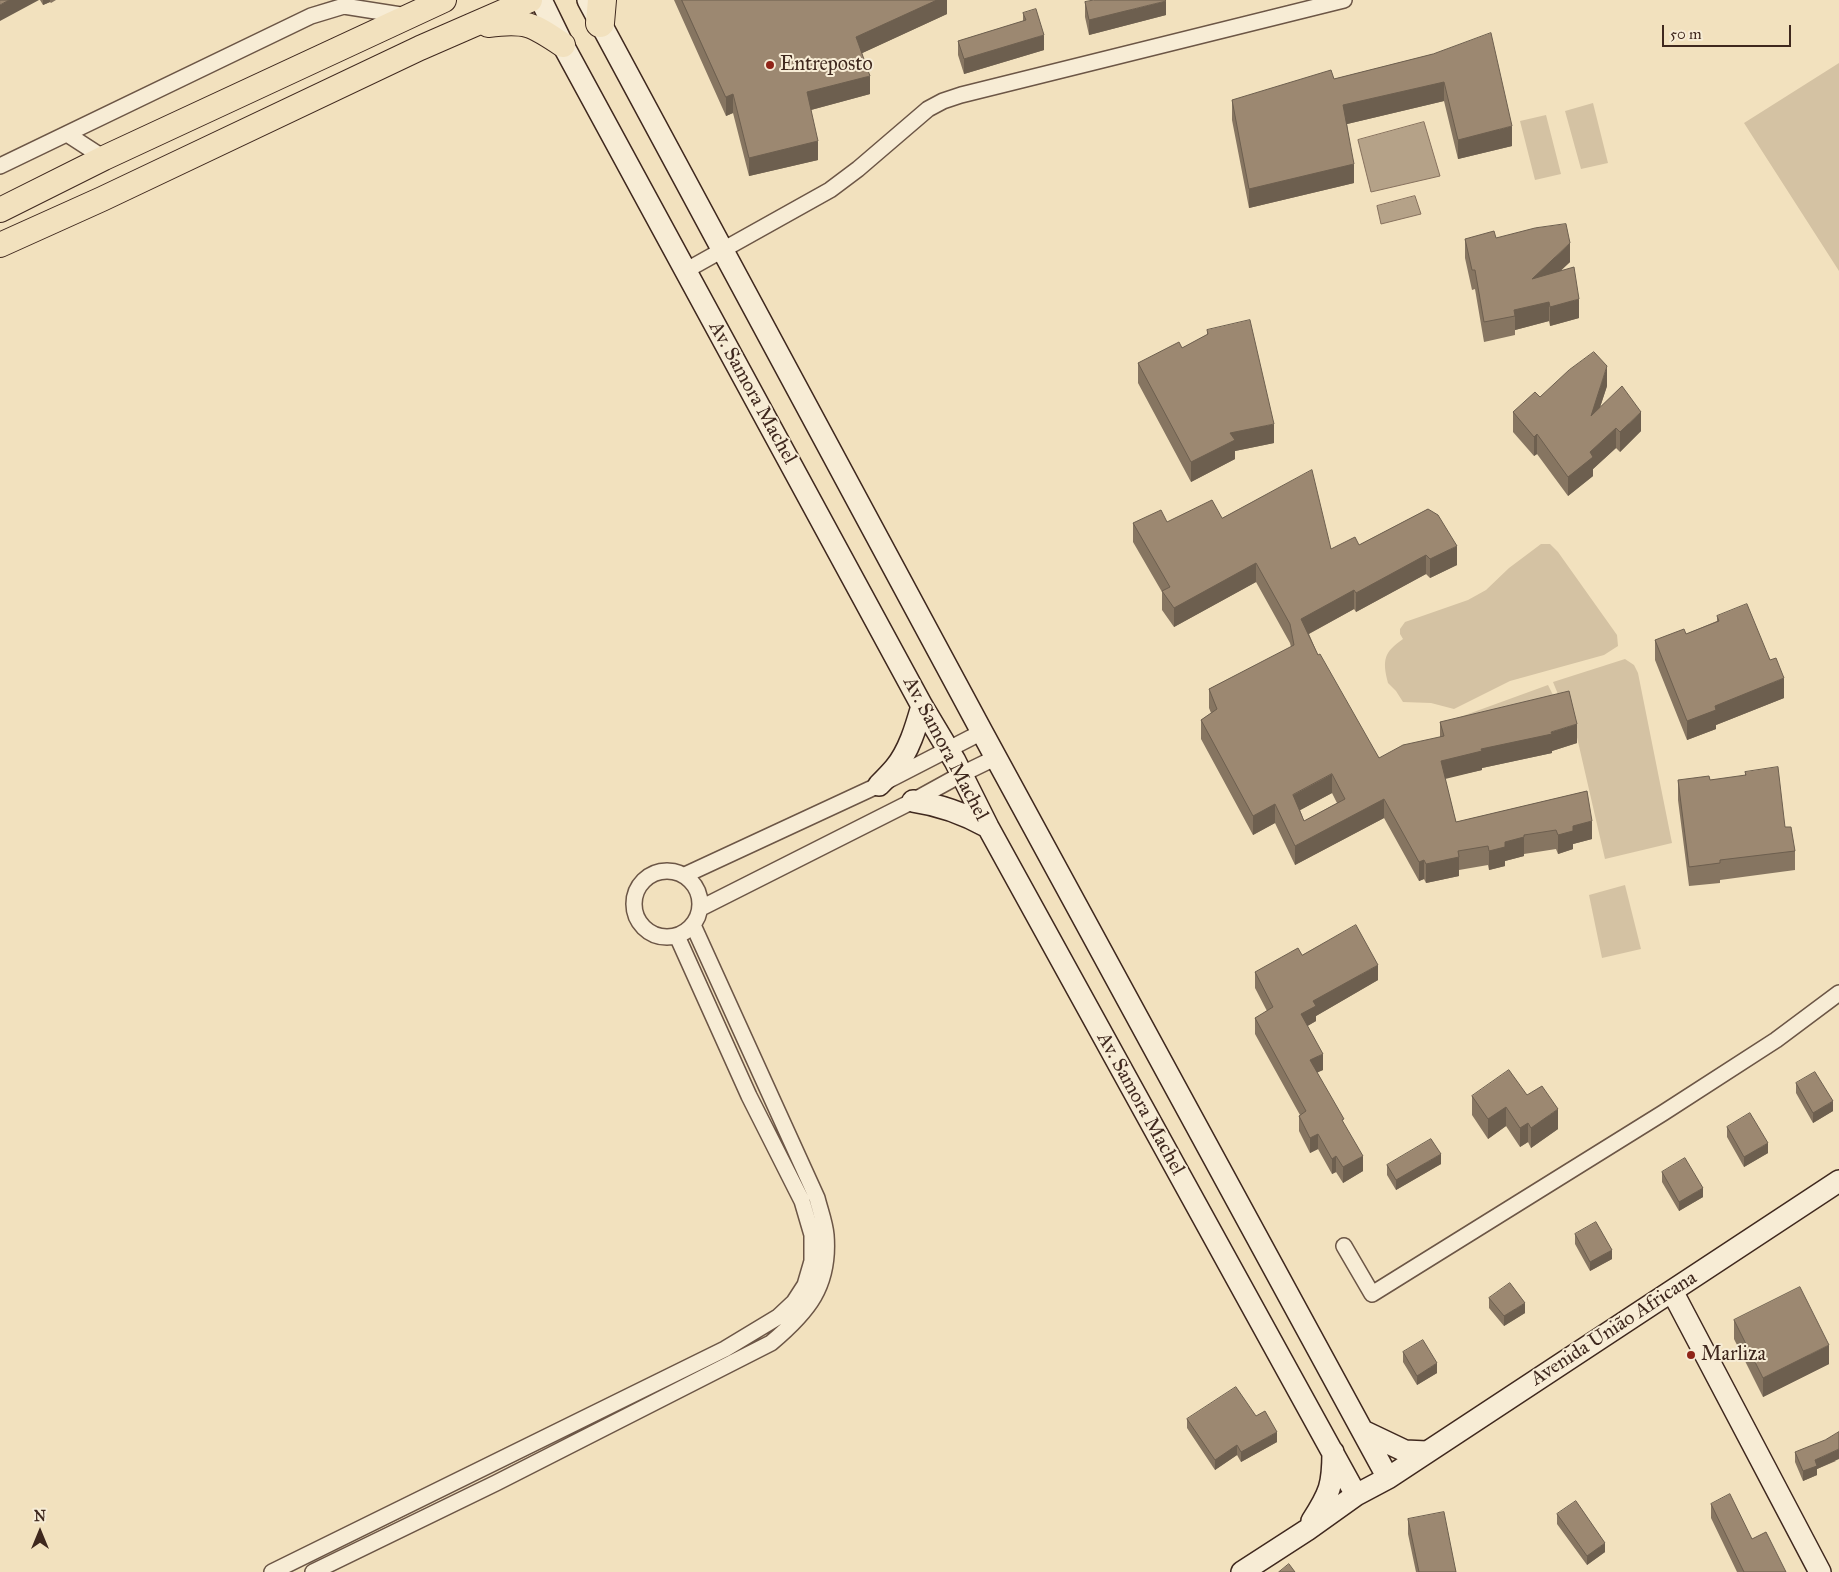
<!DOCTYPE html>
<meta charset="utf-8">
<style>
body{margin:0}
#map{position:relative;width:1839px;height:1572px;overflow:hidden;background:#f2e1be;font-family:"IM FELL Great Primer",serif}
canvas{display:block}
.north{position:absolute;left:15px;top:1507px;width:50px;height:50px;-webkit-text-stroke:4px #f7ecd5;paint-order:stroke;rotate:0deg;font-size:14px;font-weight:700;line-height:20px;text-align:center;color:#3f281e}
.north::after{content:'';display:block;margin:auto;width:18px;height:22px;background:#3f281e;clip-path:polygon(50% 0,100% 100%,50% 72%,0 100%)}
.scale{position:absolute;left:1662px;top:25px;width:129px;height:22px;box-sizing:border-box;border:2px solid #3f281e;border-top:0;padding-left:6px;font-size:15px;line-height:18px;white-space:nowrap;color:#3f281e;-webkit-text-stroke:4px #f7ecd5;paint-order:stroke}
</style>
<div id="map">
<canvas width="1839" height="1572"></canvas>
<div class="north">N</div>
<div class="scale">50 m</div>
</div>
<script>
const context = document.querySelector('canvas').getContext('2d');
context.lineJoin = 'round';
function fill(path, color) {
  context.fillStyle = color;
  context.fill(path, 'evenodd');
}
function stroke(path, color, width, dash) {
  context.strokeStyle = color;
  context.lineWidth = width;
  context.lineCap = dash ? 'butt' : 'round';
  context.setLineDash(dash || []);
  context.stroke(path);
}
function write(font, color, halo, rows, align = 'center') {
  context.font = font + ' "IM FELL Great Primer",serif';
  context.lineWidth = 4;
  context.setLineDash([]);
  context.textBaseline = 'middle';
  context.strokeStyle = halo;
  context.fillStyle = color;
  for (const [text, x, y, turn = 0] of rows) {
    context.save();
    context.translate(x, y);
    context.rotate((+turn || 0) * Math.PI / 180);
    context.textAlign = isNaN(turn) ? turn : align;
    if (halo) context.strokeText(text, 0, 0);
    context.fillText(text, 0, 0);
    context.restore();
  }
}
fill(new Path2D(`
 M 1839,63 L 1839,271 L 1744,123 Z
 M 1593,103 L 1608,163 L 1581,169 L 1565,111 Z
 M 1546,115 L 1561,174 L 1535,180 L 1520,121 Z
 M 1541,544 L 1550,544 L 1558,552 L 1617,635 L 1618,646 L 1604,655 L 1510,681 L 1454,709 L 1431,703 L 1403,702 L 1396,691 L 1388,683 C 1382,660 1384,652 1403,639 L 1400,634 L 1400,629 L 1405,622 L 1468,600 L 1486,590 L 1509,568 Z
 M 1625,659 L 1634,665 L 1638,673 L 1672,843 L 1605,859 L 1570,707 L 1562,704 L 1553,682 Z
 M 1548,685 L 1556,701 L 1449,721 Z
 M 1625,885 L 1641,949 L 1602,958 L 1589,895 Z`), '#d4c2a3');
const water = new Path2D(`
 M 1424,122 L 1440,176 L 1371,192 L 1358,140 Z
 M 1415,196 L 1421,214 L 1381,224 L 1377,206 Z`);
fill(water, '#b5a288');
stroke(water, '#86715e', 1);
const street = new Path2D(`
 M 67,134 L 104,158
 M 0,166 L 311,16 L 344,6 L 407,16
 M 685,271 L 830,190 L 858,169 L 928,109 L 943,101 L 961,95 L 1344,0
 M634 904a33 33 0 1 1 66 0a33 33 0 1 1-66 0Z
 M 685,875 L 879,785 L 982,732
 M 701,908 L 913,801 L 962,774 L 997,757
 M 1344,1246 L 1372,1294 L 1663,1113 L 1776,1040 L 1839,993
 M 272,1572 L 725,1349 L 778,1317 L 794,1302 L 805,1285 L 812,1261 L 812,1235 L 802,1201 L 749,1096 L 677,936
 M 313,1572 L 496,1483 L 771,1343 C 808,1312 830,1286 826,1235 C 825,1223 820,1210 817,1198 L 693,925`);
const secondary = new Path2D(`
 M 541,0 L 563,45 L 922,706 L 955,761 L 988,827 L 1356,1495
 M 588,0 L 982,732 L 1388,1478
 M 879,785 C 884,780 890,774 895,768 C 909,751 916,727 922,706
 M 913,801 C 941,805 963,813 988,827
 M 1672,1291 L 1820,1572
 M 1363,1431 L 1405,1451 L 1427,1452
 M 1312,1521 C 1330,1493 1333,1485 1333,1452
 M 1242,1572 L 1307,1530 L 1356,1495 L 1388,1478 L 1839,1181`);
const primary = new Path2D(`
 M 488,25 C 526,20 532,24 563,45
 M 0,210 L 104,158 L 444,0
 M 0,245 L 102,199 L 420,48 L 530,0`);
const highway = new Path2D(`
 M 600,23 L 602,0`);
stroke(street, '#6c5646', 18);
stroke(secondary, '#3f281e', 24);
stroke(primary, '#3f281e', 26);
stroke(highway, '#3f281e', 30);
stroke(street, '#f7ecd5', 15);
stroke(secondary, '#f7ecd5', 21);
stroke(primary, '#f2e1be', 24);
stroke(highway, '#f2e1be', 28);
fill(new Path2D(`
 M 40,0 L 56,0 L 51,3 L 50,2 L 43,5 Z
 M 674,0 L 947,0 L 947,14 L 862,53 L 870,94 L 811,110 L 818,160 L 749,176 L 733,113 L 726,116 Z
 M 1085,2 L 1166,15 L 1089,35 L 1085,17 Z
 M 1023,13 L 1044,50 L 964,74 L 958,55 L 958,41 L 1023,21 Z
 M 1433,54 L 1512,146 L 1458,159 L 1444,101 L 1347,124 L 1354,183 L 1249,208 L 1232,120 L 1232,100 L 1334,79 Z
 M 1496,238 L 1570,262 L 1561,270 L 1579,318 L 1550,326 L 1549,321 L 1515,330 L 1515,335 L 1484,342 L 1475,289 L 1472,290 L 1465,258 L 1465,239 Z
 M 1207,330 L 1274,443 L 1235,451 L 1235,459 L 1191,482 L 1138,383 L 1138,363 L 1182,348 L 1207,335 Z
 M 1607,386 L 1600,407 L 1641,431 L 1620,452 L 1616,448 L 1593,469 L 1593,476 L 1568,496 L 1537,454 L 1534,456 L 1513,432 L 1513,412 Z
 M 1428,509 L 1457,565 L 1430,578 L 1426,574 L 1356,612 L 1354,609 L 1309,634 L 1318,655 L 1379,758 L 1440,737 L 1440,722 L 1577,743 L 1552,751 L 1552,753 L 1482,768 L 1482,770 L 1445,778 L 1456,822 L 1587,791 L 1592,839 L 1573,844 L 1573,849 L 1558,854 L 1556,849 L 1524,854 L 1524,856 L 1505,861 L 1505,866 L 1489,870 L 1488,865 L 1459,870 L 1459,876 L 1426,883 L 1424,879 L 1419,881 L 1384,818 L 1295,865 L 1275,823 L 1253,835 L 1201,739 L 1201,720 L 1211,713 L 1209,708 L 1209,689 L 1291,647 L 1290,643 L 1256,582 L 1174,627 L 1162,610 L 1162,592 L 1133,542 L 1133,523 L 1167,522 L 1222,518 L 1331,549 L 1359,545 ZM 1332,793 L 1337,803 L 1304,821 L 1300,810 Z
 M 1717,616 L 1784,698 L 1716,725 L 1716,729 L 1687,740 L 1655,660 L 1655,640 L 1686,634 L 1717,621 Z
 M 1745,772 L 1785,827 L 1795,851 L 1795,870 L 1720,880 L 1720,883 L 1689,886 L 1678,800 L 1678,780 L 1710,780 L 1745,776 Z
 M 1302,955 L 1378,980 L 1316,1016 L 1316,1021 L 1307,1026 L 1323,1070 L 1317,1072 L 1344,1124 L 1363,1171 L 1343,1183 L 1336,1172 L 1332,1174 L 1318,1149 L 1310,1153 L 1299,1131 L 1299,1116 L 1300,1115 L 1255,1034 L 1255,1018 L 1267,1011 L 1255,988 L 1255,972 Z
 M 1796,1083 L 1833,1111 L 1813,1123 L 1796,1093 Z
 M 1527,1095 L 1558,1129 L 1531,1148 L 1528,1142 L 1520,1147 L 1506,1126 L 1488,1139 L 1472,1115 L 1472,1096 Z
 M 1727,1127 L 1768,1153 L 1744,1167 L 1727,1137 Z
 M 1441,1164 L 1396,1190 L 1387,1175 L 1387,1165 Z
 M 1662,1172 L 1703,1197 L 1679,1211 L 1662,1182 Z
 M 1575,1234 L 1612,1259 L 1590,1271 L 1575,1244 Z
 M 1489,1298 L 1525,1313 L 1504,1326 L 1489,1308 Z
 M 1734,1320 L 1829,1364 L 1763,1397 L 1734,1339 Z
 M 1403,1352 L 1437,1373 L 1417,1385 L 1403,1362 Z
 M 1187,1419 L 1277,1442 L 1241,1462 L 1237,1455 L 1215,1470 L 1187,1428 Z
 M 1795,1452 L 1836,1461 L 1817,1469 L 1817,1475 L 1803,1481 L 1795,1462 Z
 M 1711,1504 L 1752,1539 L 1786,1572 L 1737,1572 L 1711,1518 Z
 M 1557,1514 L 1605,1552 L 1587,1565 L 1557,1524 Z
 M 1408,1519 L 1456,1572 L 1416,1572 L 1408,1534 Z`), '#867561');
fill(new Path2D(`
 M 9,0 L 39,0 L 0,21 L 0,5 Z
 M 43,0 L 50,0 L 50,2 L 43,5 Z
 M 937,0 L 947,0 L 947,14 L 856,56 L 856,37 Z
 M 1166,1 L 1166,15 L 1089,35 L 1089,20 Z
 M 1044,35 L 1044,50 L 964,74 L 964,59 Z
 M 870,76 L 870,94 L 807,111 L 807,92 Z
 M 1444,82 L 1444,101 L 1343,125 L 1343,105 Z
 M 733,94 L 733,113 L 726,116 L 726,97 Z
 M 1512,126 L 1512,146 L 1458,159 L 1458,140 Z
 M 818,141 L 818,160 L 749,176 L 749,158 Z
 M 1354,164 L 1354,183 L 1249,208 L 1249,189 Z
 M 1570,243 L 1570,262 L 1532,298 L 1532,279 Z
 M 1579,299 L 1579,318 L 1550,326 L 1550,307 Z
 M 1549,302 L 1549,321 L 1515,330 L 1515,316 L 1514,310 Z
 M 1607,366 L 1607,386 L 1591,435 L 1591,416 Z
 M 1641,412 L 1641,431 L 1620,452 L 1620,432 Z
 M 1274,424 L 1274,443 L 1235,451 L 1235,459 L 1191,482 L 1191,462 L 1230,433 Z
 M 1616,428 L 1616,448 L 1593,469 L 1593,476 L 1568,496 L 1568,477 L 1590,452 Z
 M 1537,434 L 1537,454 L 1534,456 L 1534,437 Z
 M 1457,546 L 1457,565 L 1430,578 L 1430,559 Z
 M 1426,555 L 1426,574 L 1356,612 L 1356,593 Z
 M 1256,563 L 1256,582 L 1174,627 L 1174,608 Z
 M 1354,590 L 1354,609 L 1301,638 L 1301,619 Z
 M 1784,678 L 1784,698 L 1716,725 L 1716,729 L 1687,740 L 1687,721 L 1715,706 Z
 M 1577,724 L 1577,743 L 1552,751 L 1552,753 L 1482,768 L 1482,770 L 1441,780 L 1441,761 L 1481,749 L 1551,732 Z
 M 1332,774 L 1332,793 L 1293,814 L 1293,795 Z
 M 1384,799 L 1384,818 L 1295,865 L 1295,846 Z
 M 1275,804 L 1275,823 L 1253,835 L 1253,816 Z
 M 1592,821 L 1592,839 L 1573,844 L 1573,849 L 1558,854 L 1558,835 L 1573,826 Z
 M 1524,837 L 1524,856 L 1505,861 L 1505,866 L 1489,870 L 1489,851 L 1505,842 Z
 M 1459,857 L 1459,876 L 1426,883 L 1426,864 Z
 M 1424,860 L 1424,879 L 1419,881 L 1419,862 Z
 M 1378,965 L 1378,980 L 1316,1016 L 1316,1021 L 1301,1030 L 1301,1014 L 1313,1001 Z
 M 1323,1054 L 1323,1070 L 1310,1076 L 1310,1060 Z
 M 1833,1101 L 1833,1111 L 1813,1123 L 1813,1113 Z
 M 1506,1107 L 1506,1126 L 1488,1139 L 1488,1119 Z
 M 1558,1109 L 1558,1129 L 1531,1148 L 1531,1128 Z
 M 1528,1123 L 1528,1142 L 1520,1147 L 1520,1128 Z
 M 1318,1134 L 1318,1149 L 1310,1153 L 1310,1138 Z
 M 1768,1143 L 1768,1153 L 1744,1167 L 1744,1157 Z
 M 1441,1154 L 1441,1164 L 1396,1190 L 1396,1180 Z
 M 1336,1156 L 1336,1172 L 1332,1174 L 1332,1159 Z
 M 1363,1156 L 1363,1171 L 1343,1183 L 1343,1167 Z
 M 1703,1188 L 1703,1197 L 1679,1211 L 1679,1202 Z
 M 1612,1250 L 1612,1259 L 1590,1271 L 1590,1262 Z
 M 1525,1303 L 1525,1313 L 1504,1326 L 1504,1316 Z
 M 1829,1345 L 1829,1364 L 1763,1397 L 1763,1378 Z
 M 1437,1363 L 1437,1373 L 1417,1385 L 1417,1376 Z
 M 1277,1432 L 1277,1442 L 1241,1462 L 1241,1452 Z
 M 1237,1445 L 1237,1455 L 1215,1470 L 1215,1460 Z
 M 1839,1449 L 1839,1459 L 1817,1469 L 1817,1475 L 1803,1481 L 1803,1471 L 1815,1460 Z
 M 1605,1543 L 1605,1552 L 1587,1565 L 1587,1556 Z`), '#6d5f4f');
const building = new Path2D(`
 M 0,0 L 9,0 L 0,5 Z
 M 682,0 L 937,0 L 856,37 L 870,76 L 807,92 L 818,141 L 749,158 L 733,94 L 726,97 Z
 M 1094,0 L 1165,0 L 1166,1 L 1089,20 L 1085,2 Z
 M 1036,9 L 1044,35 L 964,59 L 958,41 L 1026,20 L 1023,13 Z
 M 1491,33 L 1512,126 L 1458,140 L 1444,82 L 1343,105 L 1354,164 L 1249,189 L 1232,100 L 1331,70 L 1334,79 L 1433,54 Z
 M 1566,224 L 1570,243 L 1532,279 L 1574,267 L 1579,299 L 1550,307 L 1549,302 L 1514,310 L 1515,316 L 1484,322 L 1475,270 L 1472,270 L 1465,239 L 1494,231 L 1496,238 L 1535,228 Z
 M 1250,320 L 1274,424 L 1230,433 L 1235,440 L 1191,462 L 1138,363 L 1179,342 L 1182,348 L 1208,334 L 1207,330 Z
 M 1594,352 L 1607,366 L 1591,416 L 1622,386 L 1641,412 L 1620,432 L 1616,428 L 1590,452 L 1593,457 L 1568,477 L 1537,434 L 1534,437 L 1513,412 L 1535,392 L 1540,397 L 1569,370 Z
 M 1312,470 L 1331,549 L 1355,537 L 1359,545 L 1428,509 L 1438,515 L 1457,546 L 1430,559 L 1426,555 L 1356,593 L 1354,590 L 1301,619 L 1318,655 L 1320,654 L 1379,758 L 1403,745 L 1444,736 L 1440,722 L 1569,691 L 1577,724 L 1551,732 L 1552,734 L 1481,749 L 1482,751 L 1441,761 L 1456,822 L 1587,791 L 1592,821 L 1573,826 L 1573,831 L 1558,835 L 1556,830 L 1524,835 L 1524,837 L 1505,842 L 1505,847 L 1489,851 L 1488,846 L 1458,851 L 1459,857 L 1426,864 L 1424,860 L 1419,862 L 1384,799 L 1295,846 L 1275,804 L 1253,816 L 1201,720 L 1217,709 L 1209,689 L 1294,645 L 1290,624 L 1256,563 L 1174,608 L 1162,591 L 1170,587 L 1133,523 L 1161,510 L 1167,522 L 1212,500 L 1222,518 ZM 1332,774 L 1345,799 L 1304,821 L 1293,795 Z
 M 1747,604 L 1770,660 L 1776,658 L 1784,678 L 1715,706 L 1716,710 L 1687,721 L 1655,640 L 1684,629 L 1686,634 L 1719,621 L 1717,616 Z
 M 1778,767 L 1785,827 L 1791,827 L 1795,851 L 1720,860 L 1720,863 L 1689,867 L 1678,780 L 1709,776 L 1710,780 L 1746,775 L 1745,772 Z
 M 1356,925 L 1378,965 L 1313,1001 L 1316,1006 L 1301,1014 L 1323,1054 L 1310,1060 L 1344,1119 L 1342,1120 L 1363,1156 L 1343,1167 L 1336,1156 L 1332,1159 L 1318,1134 L 1310,1138 L 1299,1116 L 1306,1111 L 1255,1018 L 1273,1007 L 1255,972 L 1298,948 L 1302,955 Z
 M 1509,1070 L 1527,1095 L 1542,1086 L 1558,1109 L 1531,1128 L 1528,1123 L 1520,1128 L 1506,1107 L 1488,1119 L 1472,1096 Z
 M 1815,1072 L 1833,1101 L 1813,1113 L 1796,1083 Z
 M 1750,1113 L 1768,1143 L 1744,1157 L 1727,1127 Z
 M 1431,1139 L 1441,1154 L 1396,1180 L 1387,1165 Z
 M 1685,1158 L 1703,1188 L 1679,1202 L 1662,1172 Z
 M 1596,1222 L 1612,1250 L 1590,1262 L 1575,1234 Z
 M 1510,1283 L 1525,1303 L 1504,1316 L 1489,1298 Z
 M 1800,1287 L 1829,1345 L 1763,1378 L 1734,1320 Z
 M 1423,1340 L 1437,1363 L 1417,1376 L 1403,1352 Z
 M 1236,1387 L 1256,1416 L 1265,1411 L 1277,1432 L 1241,1452 L 1237,1445 L 1215,1460 L 1187,1419 Z
 M 1839,1432 L 1839,1449 L 1815,1460 L 1817,1466 L 1803,1471 L 1795,1452 L 1825,1440 Z
 M 1730,1494 L 1752,1539 L 1766,1532 L 1786,1572 L 1744,1572 L 1711,1504 Z
 M 1576,1501 L 1605,1543 L 1587,1556 L 1557,1514 Z
 M 1444,1512 L 1456,1572 L 1419,1572 L 1408,1519 Z
 M 1289,1564 L 1295,1572 L 1279,1572 Z`);
fill(building, '#9c8871');
stroke(building, '#6d5f4f', 1);
for (const [x, y, r, color] of [
 [770,65,5,"#8f2418"],
 [1691,1355,5,"#8f2418"]
]) {
  const dot = new Path2D();
  dot.arc(x, y, r, 0, 2 * Math.PI);
  context.fillStyle = color;
  context.fill(dot);
  stroke(dot, '#f7ecd5', 2);
}
write('20px', '#3f281e', '#f7ecd5', [
 ["Entreposto",780,65],
 ["Marliza",1701,1355]
], 'left');
write('20px', '#3f281e', '#f7ecd5', [
 ["Av. Samora Machel",752,393,61],
 ["Av. Samora Machel",945,749,62],
 ["Av. Samora Machel",1140,1104,61],
 ["Avenida União Africana",1614,1329,-33]
]);
</script>
